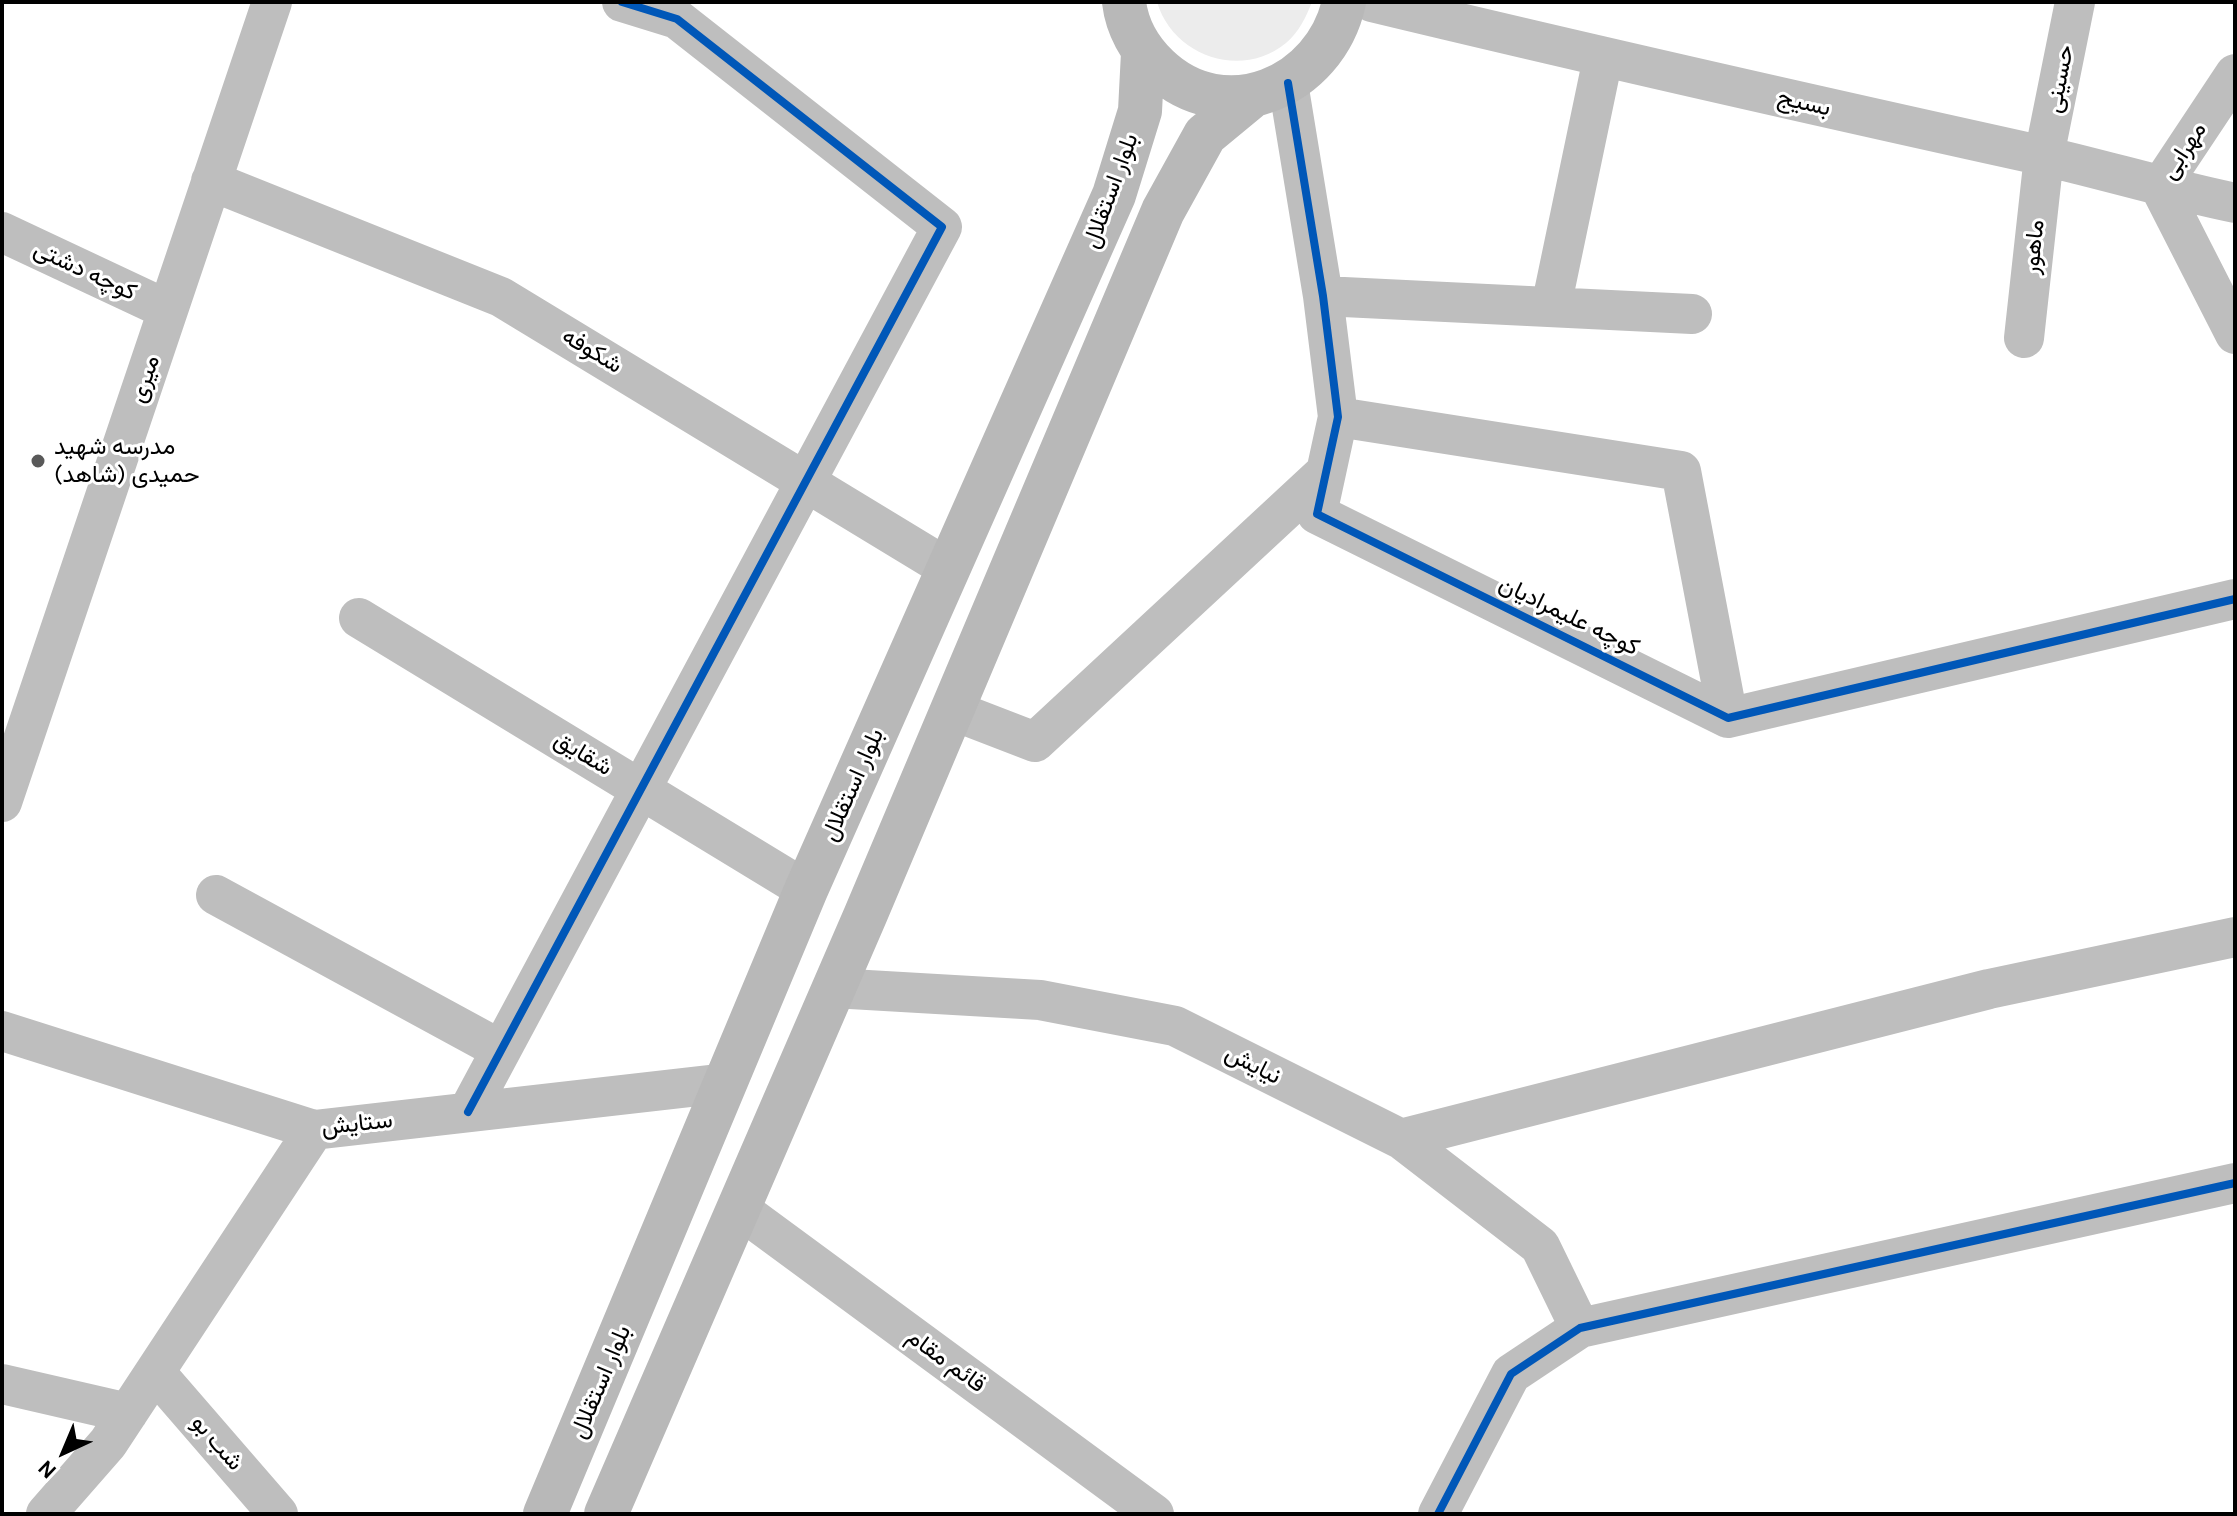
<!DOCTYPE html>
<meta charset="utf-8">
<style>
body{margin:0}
#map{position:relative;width:2237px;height:1516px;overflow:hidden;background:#fff;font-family:Karla,sans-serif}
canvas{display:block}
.frame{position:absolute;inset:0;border:4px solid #000;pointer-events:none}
.north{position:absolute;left:24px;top:1412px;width:80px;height:80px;-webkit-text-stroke:6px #fff;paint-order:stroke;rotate:224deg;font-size:22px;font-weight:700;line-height:32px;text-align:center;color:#000}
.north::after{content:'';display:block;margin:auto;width:28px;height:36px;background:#000;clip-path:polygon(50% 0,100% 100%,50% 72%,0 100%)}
</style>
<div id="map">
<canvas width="2237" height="1516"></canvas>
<div class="frame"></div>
<div class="north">N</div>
</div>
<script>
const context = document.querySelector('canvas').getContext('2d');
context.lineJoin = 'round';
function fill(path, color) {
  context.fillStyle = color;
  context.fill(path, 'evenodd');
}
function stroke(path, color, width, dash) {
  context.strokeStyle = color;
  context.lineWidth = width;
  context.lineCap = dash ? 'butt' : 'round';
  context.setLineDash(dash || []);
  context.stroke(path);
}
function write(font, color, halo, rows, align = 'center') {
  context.font = font + ' Karla,Vazirmatn,sans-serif';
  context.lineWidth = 6;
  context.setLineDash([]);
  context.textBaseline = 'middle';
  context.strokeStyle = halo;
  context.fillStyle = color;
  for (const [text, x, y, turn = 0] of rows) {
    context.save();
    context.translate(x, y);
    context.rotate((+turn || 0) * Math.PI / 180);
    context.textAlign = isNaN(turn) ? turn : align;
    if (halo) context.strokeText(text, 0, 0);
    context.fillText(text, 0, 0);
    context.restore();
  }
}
fill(new Path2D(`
 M 1157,2 L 1312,2 C 1306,17 1299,32 1286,43 C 1241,80 1173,56 1157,2 Z`), '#ececec');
stroke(new Path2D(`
 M 1372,2 C 1592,55 1813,105 2035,154 C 2102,169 2167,189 2235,203
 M 2235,74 L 2160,187 L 2235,334
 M 1288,83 L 1323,296 L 1338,417 L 1317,514 L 1728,718 L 2235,599
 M 211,181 L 501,297 L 949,569
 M 2,232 L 168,310
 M 1323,296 L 1692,314
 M 1551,307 L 1603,58
 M 2024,338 L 2044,156 L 2075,2
 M 1338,417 L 1681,471 L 1728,718
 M 359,618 L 806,890
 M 952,710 L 1035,742 L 1326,472
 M 2,802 L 272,2
 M 216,895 L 501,1050
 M 833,988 L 1040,1000 L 1175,1026 L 1401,1139 L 1540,1246 L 1580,1328
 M 2,1031 L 314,1130 L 726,1083
 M 468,1112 L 942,227 L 677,19 L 622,2
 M 1401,1139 L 1989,989 L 2235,937
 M 738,1208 L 1154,1514
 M 155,1372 L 278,1514
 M 2,1384 L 128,1413
 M 46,1514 L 108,1443 L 314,1130
 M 1438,1514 L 1511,1374 L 1580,1328 L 2235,1183`), '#bebebe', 40);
stroke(new Path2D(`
 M 1124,2 C 1127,27 1140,50 1158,67 C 1224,130 1325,88 1344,2
 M 545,1514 L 806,890 L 1114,195 L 1140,111 L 1143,53
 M 606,1514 L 865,916 L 1163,211 L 1205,135 L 1251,97`), '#b8b8b8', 44);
stroke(new Path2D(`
 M 1288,83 L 1323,296 L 1338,417 L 1317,514 L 1728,718 L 2235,599
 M 468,1112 L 942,227 L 677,19 L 622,2
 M 1438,1514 L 1511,1374 L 1580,1328 L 2235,1183`), '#0057b8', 8);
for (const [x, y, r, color] of [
 [38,461,8,"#595959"]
]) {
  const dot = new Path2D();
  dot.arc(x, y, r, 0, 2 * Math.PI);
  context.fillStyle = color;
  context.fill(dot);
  stroke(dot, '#fff', 3);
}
write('24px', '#000', '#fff', [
 ["حسینی",2060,79,-79],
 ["بسیج",1804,103,13],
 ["مهرابی",2184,151,-57],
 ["بلوار استقلال",1111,191,-70],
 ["ماهور",2034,247,-84],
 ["کوچه دشتی",85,271,25],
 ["شکوفه",592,351,31],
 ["میری",145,379,-71],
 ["کوچه علیمرادیان",1569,616,26],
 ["شقایق",583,754,31],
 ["بلوار استقلال",853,785,-66],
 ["نیایش",1253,1065,27],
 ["ستایش",357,1124,-6],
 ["قائم مقام",946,1361,36],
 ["بلوار استقلال",601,1382,-67],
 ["شب بو",217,1443,49]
]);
write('24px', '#000', '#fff', [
 ["مدرسه شهید",54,447],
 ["حمیدی (شاهد)",54,475]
], 'left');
</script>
